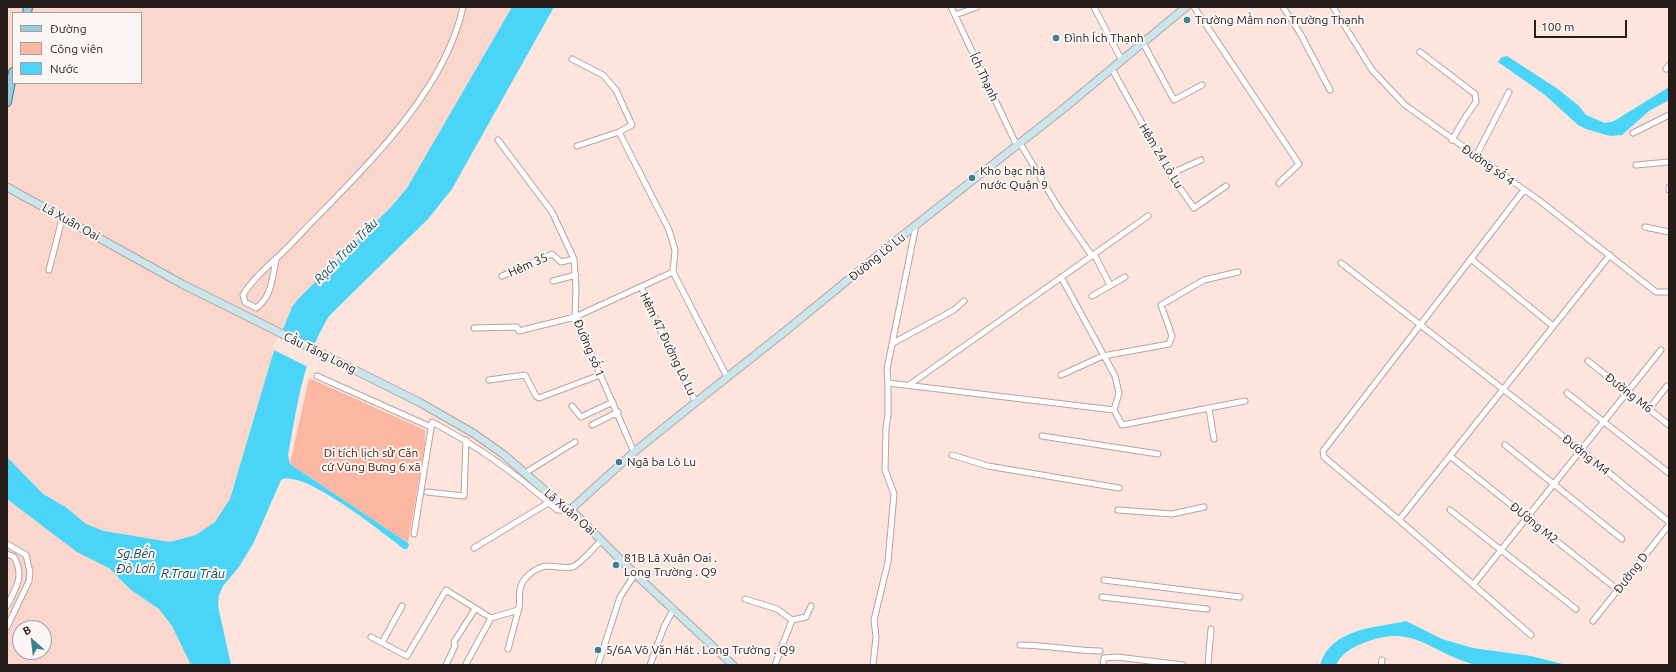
<!DOCTYPE html>
<meta charset="utf-8">
<style>
body{margin:0}
#map{position:relative;width:1676px;height:672px;overflow:hidden;background:#fde4dc;font-family:Ubuntu,sans-serif}
canvas{display:block}
.frame{position:absolute;inset:0;border:8px solid #261d1a;pointer-events:none}
.legend{position:absolute;left:12px;top:12px;width:130px;height:72px;box-sizing:border-box;background:#fbf6f4;border:1px solid #a69f9d;margin:0;padding:5px 7px;list-style:none;font-size:12px;color:#261d1a}
.legend li{display:flex;align-items:center;gap:8px;height:20px}
.legend b{width:20px;border:1px solid #a69f9d}
.north{position:absolute;left:12px;top:620px;width:40px;height:40px;box-sizing:border-box;background:#fbf6f4;border:1px solid #a69f9d;border-radius:50%;rotate:332deg;font-size:11px;font-weight:700;line-height:16px;text-align:center;color:#261d1a}
.north::after{content:'';display:block;margin:auto;width:14px;height:18px;background:#3e8091;clip-path:polygon(50% 0,100% 100%,50% 72%,0 100%)}
.scale{position:absolute;left:1534px;top:20px;width:93px;height:18px;box-sizing:border-box;border:2px solid #261d1a;border-top:0;padding-left:5px;font-size:12px;line-height:14px;white-space:nowrap;color:#261d1a;-webkit-text-stroke:3px #fbf6f4;paint-order:stroke}
</style>
<div id="map">
<canvas width="1676" height="672"></canvas>
<div class="frame"></div>
<ul class="legend">
<li><b style="height:5px;background:#94cddc"></b>Đường</li>
<li><b style="height:11px;background:#fcb7a3"></b>Công viên</li>
<li><b style="height:11px;background:#4ad5f8"></b>Nước</li>
</ul>
<div class="north">B</div>
<div class="scale">100 m</div>
</div>
<script>
const context = document.querySelector('canvas').getContext('2d');
context.lineJoin = 'round';
function fill(path, color) {
  context.fillStyle = color;
  context.fill(path, 'evenodd');
}
function stroke(path, color, width, dash) {
  context.strokeStyle = color;
  context.lineWidth = width;
  context.lineCap = dash ? 'butt' : 'round';
  context.setLineDash(dash || []);
  context.stroke(path);
}
function write(font, color, halo, rows, align = 'center') {
  context.font = font + ' Ubuntu,sans-serif';
  context.lineWidth = 4;
  context.setLineDash([]);
  context.textBaseline = 'middle';
  context.strokeStyle = halo;
  context.fillStyle = color;
  for (const [text, x, y, turn = 0] of rows) {
    context.save();
    context.translate(x, y);
    context.rotate((+turn || 0) * Math.PI / 180);
    context.textAlign = isNaN(turn) ? turn : align;
    if (halo) context.strokeText(text, 0, 0);
    context.fillText(text, 0, 0);
    context.restore();
  }
}
fill(new Path2D(`
 M 7,7 L 512,7 L 407,188 L 391,207 L 299,298 L 292,307 L 272,357 L 230,499 L 172,626 L 191,665 L 7,665 ZM 13,13 L 141,13 L 141,83 L 13,83 ZM 20,628 L 44,628 L 44,652 L 20,652 Z`), '#f9d7cd');
fill(new Path2D(`
 M 309,378 L 425,430 L 425,444 L 408,543 L 290,464 Z`), '#fcb7a3');
fill(new Path2D(`
 M 512,7 L 554,7 L 452,189 L 428,219 L 329,316 C 303,358 297,407 288,455 L 290,464 L 408,543 L 409,545 L 407,549 L 404,549 C 384,534 303,468 281,480 L 254,542 L 239,567 L 223,586 L 219,595 L 218,606 L 231,665 L 191,665 L 172,626 L 159,609 L 131,590 L 109,568 L 77,552 L 7,499 L 7,457 L 43,494 L 67,508 L 86,524 L 104,531 L 170,542 L 196,535 L 215,522 L 230,499 L 272,357 L 292,307 L 299,298 L 391,207 L 407,188 Z
 M 1507,56 L 1558,89 L 1579,106 L 1586,115 L 1605,123 L 1614,121 L 1669,87 L 1669,100 L 1649,111 L 1622,135 L 1610,136 L 1586,129 L 1578,125 L 1545,95 L 1498,62 L 1502,57 Z
 M 1406,621 L 1442,639 L 1473,648 L 1531,656 L 1567,665 C 1546,665 1525,665 1503,665 C 1495,665 1484,667 1476,665 C 1429,653 1414,621 1361,644 C 1351,648 1340,655 1336,665 L 1320,665 C 1331,628 1375,628 1406,621 Z`), '#4ad5f8');
fill(new Path2D(`
 M 277,337 L 313,354 L 308,367 L 272,349 Z`), '#fde4dc');
const street = new Path2D(`
 M 951,7 L 1017,146
 M 1094,7 L 1122,61
 M 1194,7 L 1299,164 L 1279,183
 M 1283,7 L 1300,33 L 1330,90
 M 1333,7 L 1372,70 L 1405,105 L 1540,201 L 1656,292 L 1669,292
 M 955,15 L 977,7
 M 1143,43 L 1174,100 L 1202,85
 M 1420,52 L 1475,94 L 1476,102 L 1466,116 L 1452,140
 M 572,59 L 603,75 L 616,90 L 632,125 L 619,132 L 669,230 L 675,250 L 673,272 L 727,377
 M 1112,69 L 1170,174 L 1194,208 L 1226,186
 M 1666,69 L 1669,65
 M 1633,133 L 1669,115
 M 498,140 L 552,212 L 574,259 L 576,288 L 575,317 L 634,452
 M 1020,143 L 1058,207 L 1092,256
 M 577,146 L 619,132
 M 1476,156 L 1509,92
 M 1636,165 L 1669,162
 M 1170,174 L 1201,160
 M 1669,187 L 1669,190
 M 916,225 L 887,369 L 888,383 L 1114,410 L 1122,425 L 1245,401
 M 1645,227 L 1669,232
 M 1094,254 L 1110,285
 M 1471,259 L 1553,326
 M 276,260 C 272,278 272,297 256,308 L 245,302 L 243,295 C 255,275 275,261 291,244 C 354,177 443,99 463,7
 M 1341,263 L 1581,450 L 1669,522
 M 49,270 L 61,223
 M 502,276 L 552,254 L 561,262 L 574,259
 M 1061,277 L 1115,376 L 1119,393 L 1114,410
 M 553,281 L 576,275
 M 641,287 L 679,371 L 696,402
 M 1092,296 L 1125,277
 M 474,328 L 517,327 L 519,331 L 575,317 L 673,272
 M 893,343 L 954,310 L 964,301
 M 1588,361 L 1669,425
 M 1061,375 L 1103,356 L 1169,344 L 1172,336 L 1161,305 L 1204,280 L 1238,272
 M 317,376 L 431,427
 M 489,380 L 525,375 L 536,396 L 539,398 L 600,375
 M 909,385 L 1148,216
 M 1567,393 L 1669,473
 M 572,406 L 581,417 L 613,402
 M 1209,409 L 1214,439
 M 1649,409 L 1667,386
 M 592,425 L 618,412
 M 1042,436 L 1158,454
 M 1505,445 L 1622,539
 M 952,455 L 988,466 L 1119,488
 M 1450,456 L 1618,590
 M 525,473 L 575,442
 M 427,492 L 464,496 L 466,440
 M 1118,510 L 1172,514 L 1204,507
 M 1450,510 L 1576,609
 M 1399,520 L 1324,457 L 1323,451 L 1524,190
 M 414,534 L 432,422 C 478,446 518,475 557,510 L 569,510
 M 7,544 L 26,555 L 30,572 L 29,581 L 7,627
 M 474,548 L 548,503
 M 7,554 L 14,557 C 25,577 16,587 7,606
 M 1104,580 L 1240,597
 M 1473,585 L 1661,350
 M 1102,597 L 1207,609
 M 745,599 L 777,609 L 792,620 L 775,665
 M 792,620 L 806,617 L 811,606
 M 1593,621 L 1669,525
 M 1531,635 L 1399,520 L 1610,255
 M 371,637 L 407,656 L 446,590 L 491,618 L 515,611 L 519,608 C 520,602 519,595 520,589 C 522,578 536,567 547,566 C 555,566 564,569 572,567 C 580,565 595,546 602,540
 M 382,643 L 402,606
 M 1020,645 C 1047,645 1074,651 1100,651
 M 508,649 L 519,608
 M 466,664 L 491,618
 M 446,665 L 455,646 L 454,642 L 475,609
 M 598,665 L 620,597 L 635,574
 M 650,665 L 664,627 L 673,610
 M 873,665 L 876,637 L 874,620 L 888,562 L 893,505 L 894,494 L 885,470 L 886,428 L 888,415 L 888,383
 M 1103,665 L 1104,658 L 1117,657 L 1183,665
 M 1208,665 L 1211,629
 M 1381,665 L 1382,660`);
const secondary = new Path2D(`
 M 7,187 L 182,284 L 419,402 L 473,433 L 503,454 L 563,506 L 575,514 L 635,574 L 733,665
 M 570,510 L 634,452 L 696,402 L 788,329 L 893,243 L 1063,109 L 1186,7`);
const primary = new Path2D(`
 M 27,13 L 28,7
 M 7,102 L 13,72`);
stroke(street, '#bba39c', 7);
stroke(secondary, '#bba39c', 9);
stroke(primary, '#3f7988', 10);
stroke(street, '#fff', 5);
stroke(secondary, '#c9e6ed', 7);
stroke(primary, '#94cddc', 8);
for (const [x, y, r, color] of [
 [1187,20,4,"#3e8091"],
 [1056,38,4,"#3e8091"],
 [972,178,4,"#3e8091"],
 [619,462,4,"#3e8091"],
 [616,565,4,"#3e8091"],
 [598,650,4,"#3e8091"]
]) {
  const dot = new Path2D();
  dot.arc(x, y, r, 0, 2 * Math.PI);
  context.fillStyle = color;
  context.fill(dot);
  stroke(dot, '#fbf6f4', 1.5);
}
write('12px', '#261d1a', '#fbf6f4', [
 ["Trường Mầm non Trường Thạnh",1195,20],
 ["Đình Ích Thạnh",1064,38],
 ["Kho bạc nhà",980,171],
 ["nước Quận 9",980,185],
 ["Ngã ba Lò Lu",627,462],
 ["81B Lã Xuân Oai .",624,558],
 ["Long Trường . Q9",624,572],
 ["5/6A Võ Văn Hát . Long Trường . Q9",606,650]
], 'left');
write('12px', '#261d1a', '#fbf6f4', [
 ["Ích Thạnh",984,77,65],
 ["Hẻm 24 Lò Lu",1161,156,59],
 ["Đường số 4",1488,165,35],
 ["Lã Xuân Oai",71,222,29],
 ["Đường Lò Lu",877,257,-39],
 ["Hẻm 35",528,265,-24],
 ["Hẻm 47 Đường Lò Lu",668,344,64],
 ["Đường số 1",589,348,67],
 ["Cầu Tăng Long",320,353,26],
 ["Đường M6",1629,393,38],
 ["Đường M4",1586,455,39],
 ["Lã Xuân Oai",570,512,41],
 ["ĐƯờng M2",1534,523,39],
 ["Đường D",1631,573,-52]
]);
write('12px', '#541805', '#fbf6f4', [
 ["Di tích lịch sử Căn",371,453],
 ["cứ Vùng Bưng 6 xã",371,467]
]);
write('italic 13px', '#154f5d', '#fbf6f4', [
 ["Rạch Trau Trảu",346,251,-46],
 ["Sg.Bến",136,554],
 ["Đò Lớn",136,569],
 ["R.Trau Trảu",193,574]
]);
</script>
